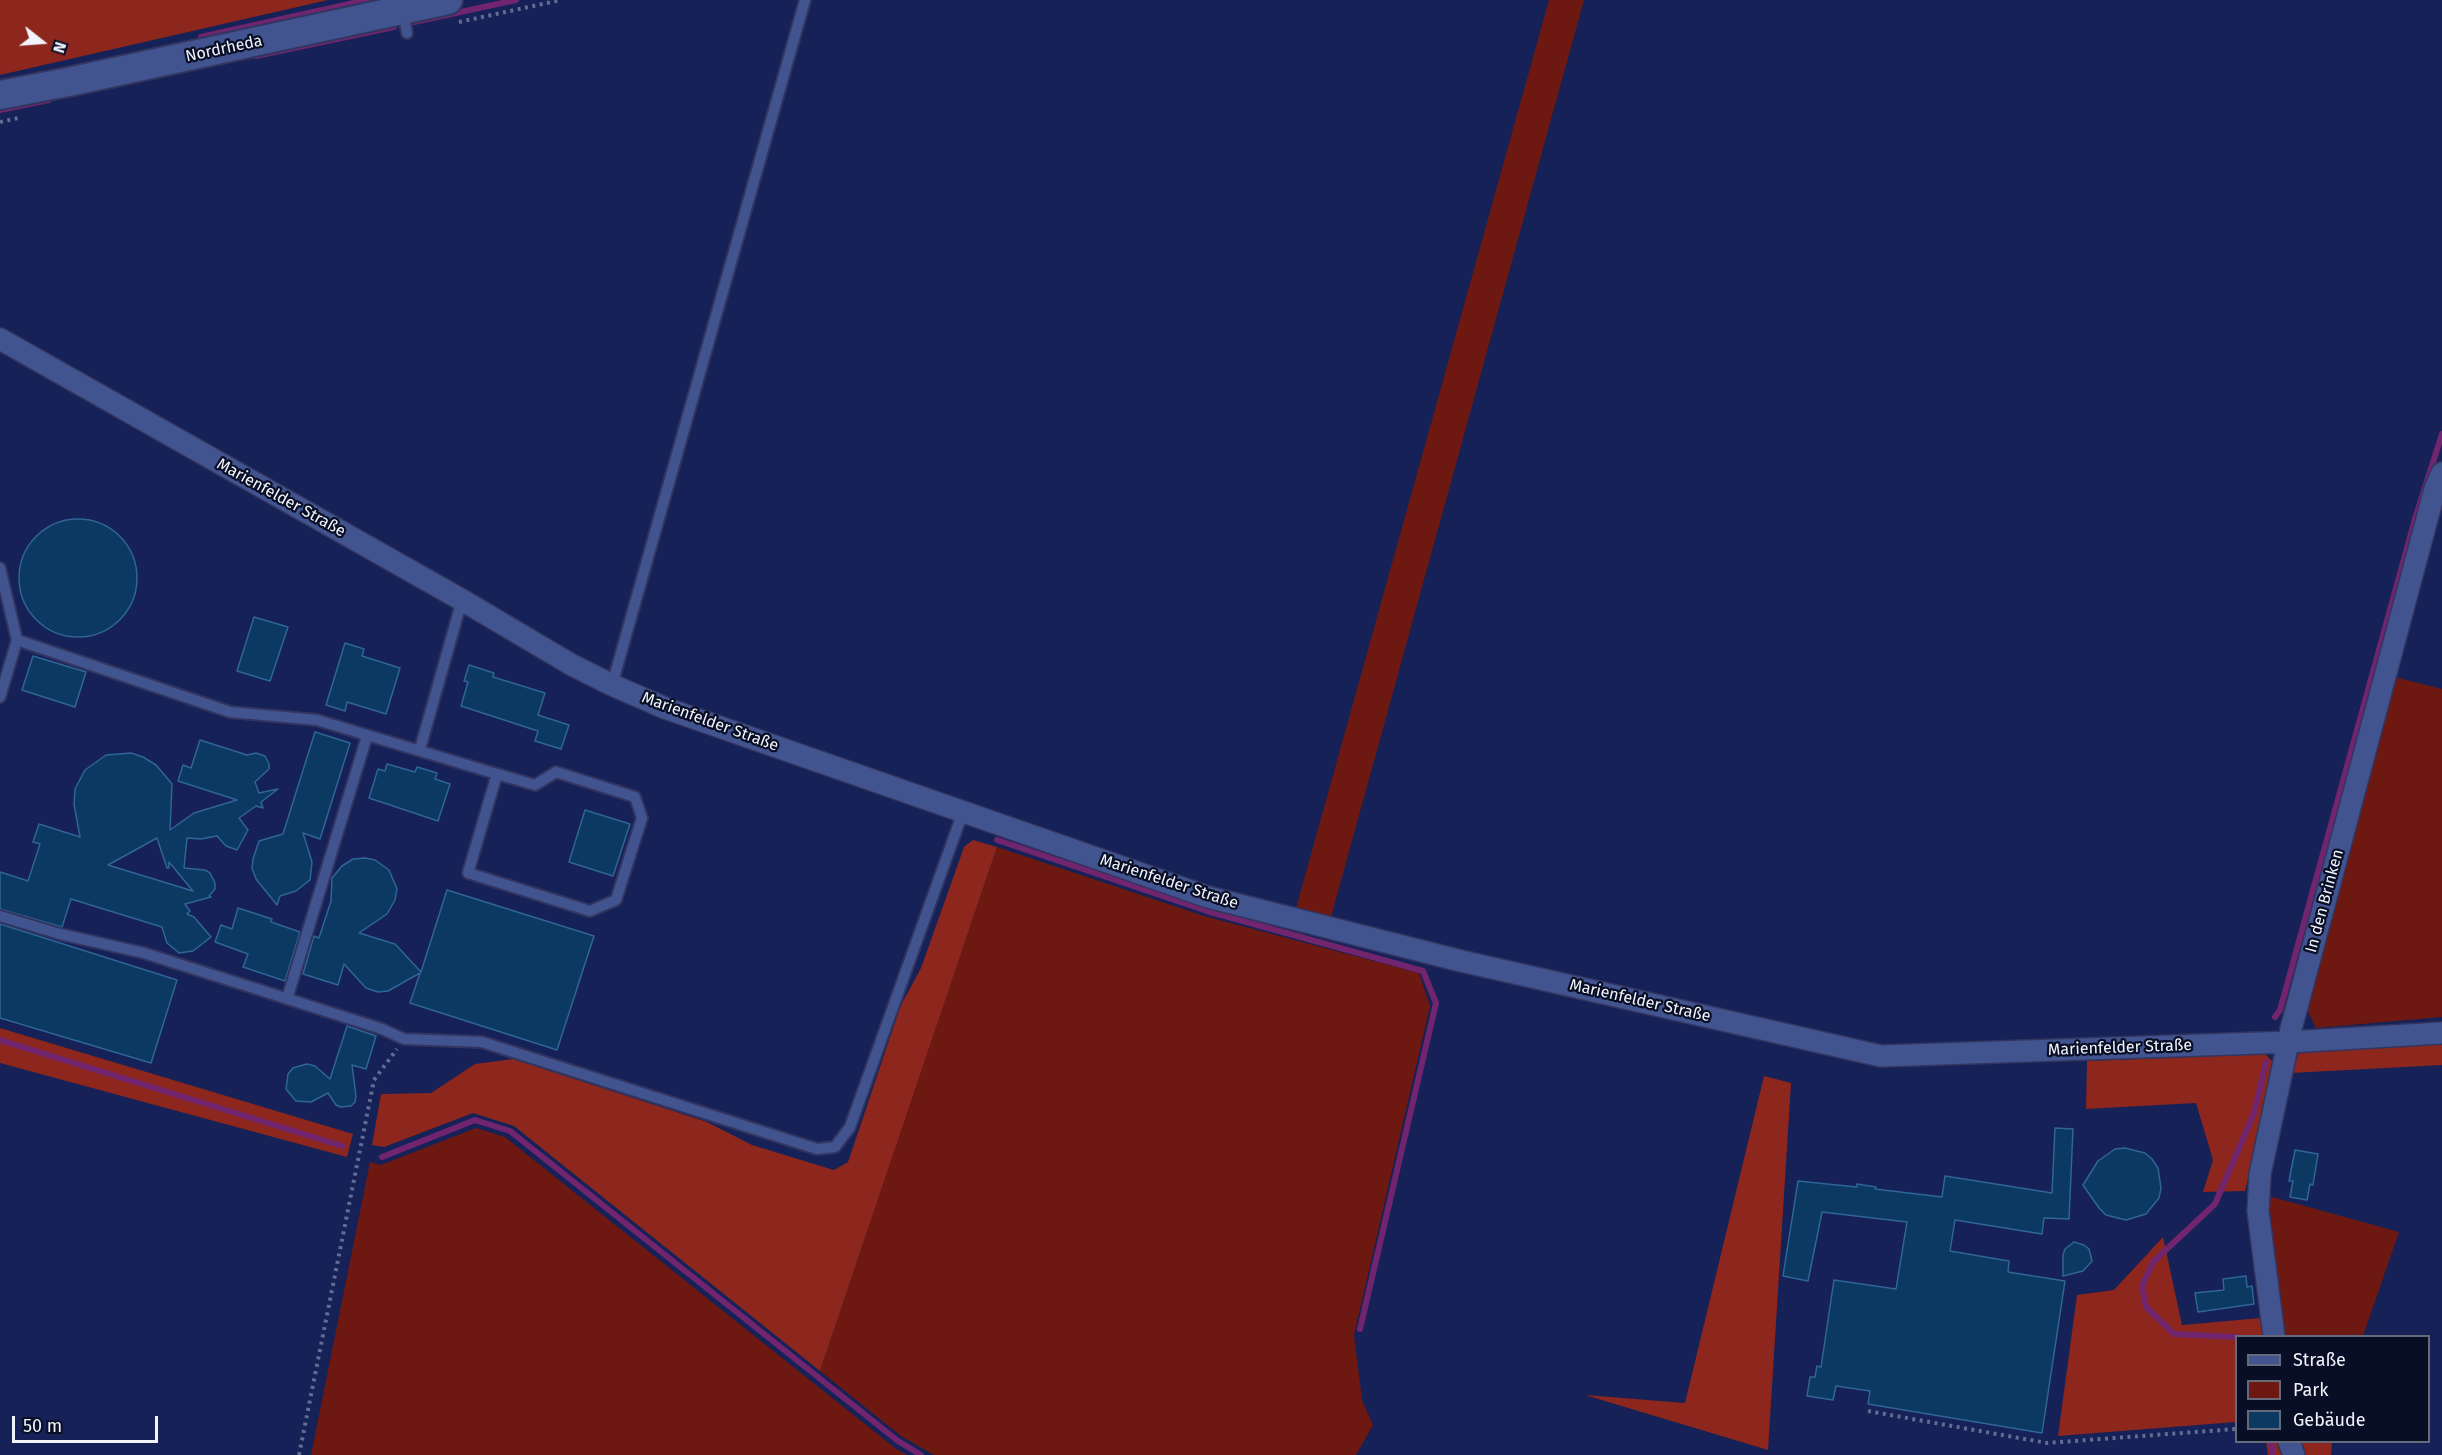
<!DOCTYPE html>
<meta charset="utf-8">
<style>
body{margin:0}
#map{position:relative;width:2442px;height:1455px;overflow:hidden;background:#152157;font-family:"Fira Sans",sans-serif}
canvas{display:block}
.legend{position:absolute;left:2235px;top:1335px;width:195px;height:108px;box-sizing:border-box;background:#080e25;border:2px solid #656a7b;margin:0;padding:8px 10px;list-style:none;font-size:18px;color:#f1f4fb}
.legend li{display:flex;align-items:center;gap:12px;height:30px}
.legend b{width:30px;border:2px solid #656a7b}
.north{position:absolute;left:12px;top:12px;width:60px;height:60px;-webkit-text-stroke:4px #080e25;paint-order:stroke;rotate:107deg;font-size:16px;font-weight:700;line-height:24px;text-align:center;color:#f1f4fb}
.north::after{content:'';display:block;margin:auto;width:21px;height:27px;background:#f1f4fb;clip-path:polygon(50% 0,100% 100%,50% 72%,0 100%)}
.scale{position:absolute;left:12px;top:1416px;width:146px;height:27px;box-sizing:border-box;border:3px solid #f1f4fb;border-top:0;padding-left:8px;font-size:18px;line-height:21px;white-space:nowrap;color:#f1f4fb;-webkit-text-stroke:4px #080e25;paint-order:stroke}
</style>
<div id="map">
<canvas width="2442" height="1455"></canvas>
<ul class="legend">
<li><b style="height:8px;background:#42548f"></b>Straße</li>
<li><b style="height:16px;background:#6d1810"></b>Park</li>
<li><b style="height:16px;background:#0b3961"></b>Gebäude</li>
</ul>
<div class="north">N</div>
<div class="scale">50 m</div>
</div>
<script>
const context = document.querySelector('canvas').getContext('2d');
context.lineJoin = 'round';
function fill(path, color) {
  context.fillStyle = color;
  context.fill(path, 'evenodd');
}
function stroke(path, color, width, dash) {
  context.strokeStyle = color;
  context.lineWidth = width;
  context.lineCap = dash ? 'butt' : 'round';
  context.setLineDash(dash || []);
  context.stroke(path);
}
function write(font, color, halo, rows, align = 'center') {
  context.font = font + ' "Fira Sans",sans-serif';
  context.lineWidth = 4.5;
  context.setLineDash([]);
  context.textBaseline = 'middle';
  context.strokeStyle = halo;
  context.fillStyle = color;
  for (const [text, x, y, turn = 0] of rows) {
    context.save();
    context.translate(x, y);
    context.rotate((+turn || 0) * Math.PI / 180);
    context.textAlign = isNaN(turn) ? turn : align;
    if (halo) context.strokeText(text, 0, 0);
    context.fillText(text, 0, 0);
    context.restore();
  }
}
fill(new Path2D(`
 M 1549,0 L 1584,0 L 1331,917 L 1296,908 Z
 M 2395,677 L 2442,689 L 2442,1017 L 2316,1028 L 2306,1007 Z
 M 997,847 L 1204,916 L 1419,973 L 1430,1006 L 1354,1335 L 1362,1400 L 1373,1425 L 1356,1455 L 934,1455 L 901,1436 L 820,1371 Z
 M 476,1128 L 505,1137 L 895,1448 L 907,1455 L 311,1455 L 370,1162 L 381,1165 Z
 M 2265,1195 L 2399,1232 L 2363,1336 L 2286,1336 Z`), '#6d1810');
fill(new Path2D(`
 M 0,0 L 328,0 L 0,75 Z
 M 973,840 L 997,847 L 820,1371 L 514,1126 L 473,1113 L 384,1147 L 372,1145 L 381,1094 L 431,1093 L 475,1064 L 513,1059 L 707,1122 L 752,1145 L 834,1170 L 848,1162 L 901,1005 L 921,968 L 964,847 Z
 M 0,1028 L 353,1134 L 347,1157 L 0,1063 Z
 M 2442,1043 L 2442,1065 L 2291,1073 L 2300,1050 Z
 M 2265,1054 L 2275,1064 L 2245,1191 L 2203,1192 L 2213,1160 L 2196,1103 L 2086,1109 L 2087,1061 Z
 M 1764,1076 L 1791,1083 L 1768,1450 L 1585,1395 L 1685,1403 Z
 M 2163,1237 L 2182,1325 L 2261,1318 L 2263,1336 L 2236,1336 L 2236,1422 L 2058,1436 L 2077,1295 L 2114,1290 Z
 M 2266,1442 L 2280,1442 L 2284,1455 L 2268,1455 Z
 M 2301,1442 L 2332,1442 L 2331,1455 L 2305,1455 Z`), '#8d261c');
stroke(new Path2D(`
 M 414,22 L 516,0
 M 201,37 L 367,0
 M 256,56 L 394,27
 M 0,110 L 49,100
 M 997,840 L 1207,911 L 1423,971 L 1436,1003 L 1360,1329
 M 2275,1017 L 2280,1010 L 2415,519 L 2442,434
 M 0,1040 L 342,1146
 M 382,1157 L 475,1120 L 510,1131 L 898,1441 L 921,1455
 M 2236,1337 L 2174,1334 L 2146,1307 L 2142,1286 L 2153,1262 L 2215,1204 L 2254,1113 L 2266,1062
 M 2271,1442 L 2273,1455`), '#71256e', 6);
const building = new Path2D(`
 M19 578a59 59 0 1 1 118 0a59 59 0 1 1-118 0Z
 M 254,617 L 288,627 L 270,681 L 237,671 Z
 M 345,643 L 364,649 L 362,656 L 400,668 L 386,714 L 347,702 L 345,711 L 326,705 Z
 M 33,656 L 86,672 L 75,707 L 22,690 Z
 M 469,665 L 494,673 L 493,677 L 545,693 L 538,715 L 569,725 L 561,749 L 535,741 L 538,731 L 461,706 L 468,682 L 464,681 Z
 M 315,732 L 350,743 L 320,839 L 303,833 L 312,862 L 310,880 L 296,891 L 280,896 L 277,905 L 256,879 L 252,868 L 253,859 L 259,841 L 283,834 Z
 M 200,740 L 247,755 L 256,753 L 265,756 L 269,764 L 269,769 L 255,782 L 259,793 L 278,789 L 261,802 L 263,808 L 256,806 L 239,818 L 248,830 L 237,850 L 226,846 L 217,836 L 201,839 L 187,838 L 184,868 L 205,870 L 210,873 L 215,883 L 215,889 L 209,896 L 211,897 L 185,904 L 190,911 L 187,914 L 194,917 L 211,937 L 193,951 L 179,953 L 167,943 L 162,927 L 71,899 L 62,927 L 0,909 L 0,872 L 28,881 L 40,844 L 33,842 L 39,824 L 80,837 L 74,804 L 75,789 L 85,770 L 106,755 L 131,753 L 143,757 L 156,765 L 172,784 L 170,830 L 194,813 L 237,800 L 178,781 L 183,765 L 191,768 ZM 157,838 L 167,868 L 169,868 L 169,862 L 193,891 L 108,865 Z
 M 387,764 L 415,772 L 417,767 L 437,773 L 435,779 L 450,784 L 438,821 L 369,798 L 378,769 L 385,771 Z
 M 585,810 L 630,824 L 613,876 L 569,862 Z
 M 365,858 L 375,860 L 389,870 L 397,889 L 395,900 L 387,914 L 359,933 L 395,944 L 421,972 L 447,890 L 594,936 L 557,1050 L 410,1003 L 420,973 L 388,991 L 378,992 L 366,988 L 344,964 L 338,985 L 303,974 L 314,936 L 319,938 L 331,901 L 332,878 L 342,866 L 353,859 Z
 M 238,908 L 272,919 L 271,922 L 300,932 L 285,981 L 243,967 L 248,954 L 215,942 L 221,925 L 232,929 Z
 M 0,924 L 177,980 L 151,1063 L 0,1018 Z
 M 347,1026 L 376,1036 L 366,1069 L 352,1065 L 356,1096 L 355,1102 L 351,1106 L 341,1107 L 336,1105 L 328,1093 L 311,1102 L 296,1101 L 286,1089 L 288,1074 L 293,1068 L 307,1064 L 315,1066 L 330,1079 Z
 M 2055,1128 L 2073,1129 L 2069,1219 L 2044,1218 L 2042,1234 L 1955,1220 L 1950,1251 L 2009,1261 L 2008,1272 L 2065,1281 L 2042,1433 L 1868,1404 L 1870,1391 L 1836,1386 L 1833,1400 L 1807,1396 L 1810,1377 L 1815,1377 L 1817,1366 L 1821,1367 L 1834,1280 L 1896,1289 L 1907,1222 L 1822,1212 L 1808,1281 L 1783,1276 L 1798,1181 L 1857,1187 L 1857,1184 L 1876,1187 L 1875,1189 L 1942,1197 L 1945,1176 L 2052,1193 Z
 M 2125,1148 L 2145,1153 L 2152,1159 L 2158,1168 L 2161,1188 L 2159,1198 L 2146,1214 L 2126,1220 L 2106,1215 L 2099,1208 L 2083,1185 L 2098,1161 L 2115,1149 Z
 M 2295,1150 L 2318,1154 L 2313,1185 L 2310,1184 L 2307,1200 L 2290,1197 L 2293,1181 L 2289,1181 Z
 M 2074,1242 L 2084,1245 L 2089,1249 L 2092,1261 L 2083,1271 L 2063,1276 L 2063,1255 L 2065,1249 Z
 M 2246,1276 L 2247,1287 L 2252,1286 L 2254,1304 L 2198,1312 L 2195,1293 L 2224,1290 L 2223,1279 Z`);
fill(building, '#0b3961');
stroke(building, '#306597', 1.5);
const service = new Path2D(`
 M 403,10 L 407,33
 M 0,568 L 17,640 L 0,697
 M 17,640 L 230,712 L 317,720 L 497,774 L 468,873 L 590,911 L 616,900 L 642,818 L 635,797 L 556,772 L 535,785 L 497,774
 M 612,685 L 805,0
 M 420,749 L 462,600
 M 0,916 L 60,934 L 144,953 L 382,1029 L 404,1039 L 482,1042 L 817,1149 L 835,1147 L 850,1127 L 963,812
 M 287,999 L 367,736`);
const minor = new Path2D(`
 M 0,339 L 462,600 L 572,665 L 612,685 L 665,708 L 1208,897 L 1461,961 L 1881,1056 L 2290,1042 L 2442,1033
 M 2274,1336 L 2258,1211 L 2260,1174 L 2291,1029 L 2435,489 L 2442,473
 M 2289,1442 L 2294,1455`);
const secondary = new Path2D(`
 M 0,95 L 68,82 L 448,0`);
stroke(service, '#333561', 14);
stroke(minor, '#333561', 24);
stroke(secondary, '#333561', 32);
stroke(new Path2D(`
 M 459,22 L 561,0
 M 0,122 L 18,118
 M 1868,1411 L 2047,1443 L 2236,1429
 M 299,1455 L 374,1080 L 397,1049`), '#636c91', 4, [3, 4.5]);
stroke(service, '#42548f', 10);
stroke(minor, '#42548f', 21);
stroke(secondary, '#42548f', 28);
write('16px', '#f1f4fb', '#080e25', [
 ["Nordrheda",224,49,-12],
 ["Marienfelder Straße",281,498,29],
 ["Marienfelder Straße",710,722,20],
 ["Marienfelder Straße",1169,882,18],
 ["In den Brinken",2325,901,-75],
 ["Marienfelder Straße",1640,1001,13],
 ["Marienfelder Straße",2120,1048,-2]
]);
</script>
